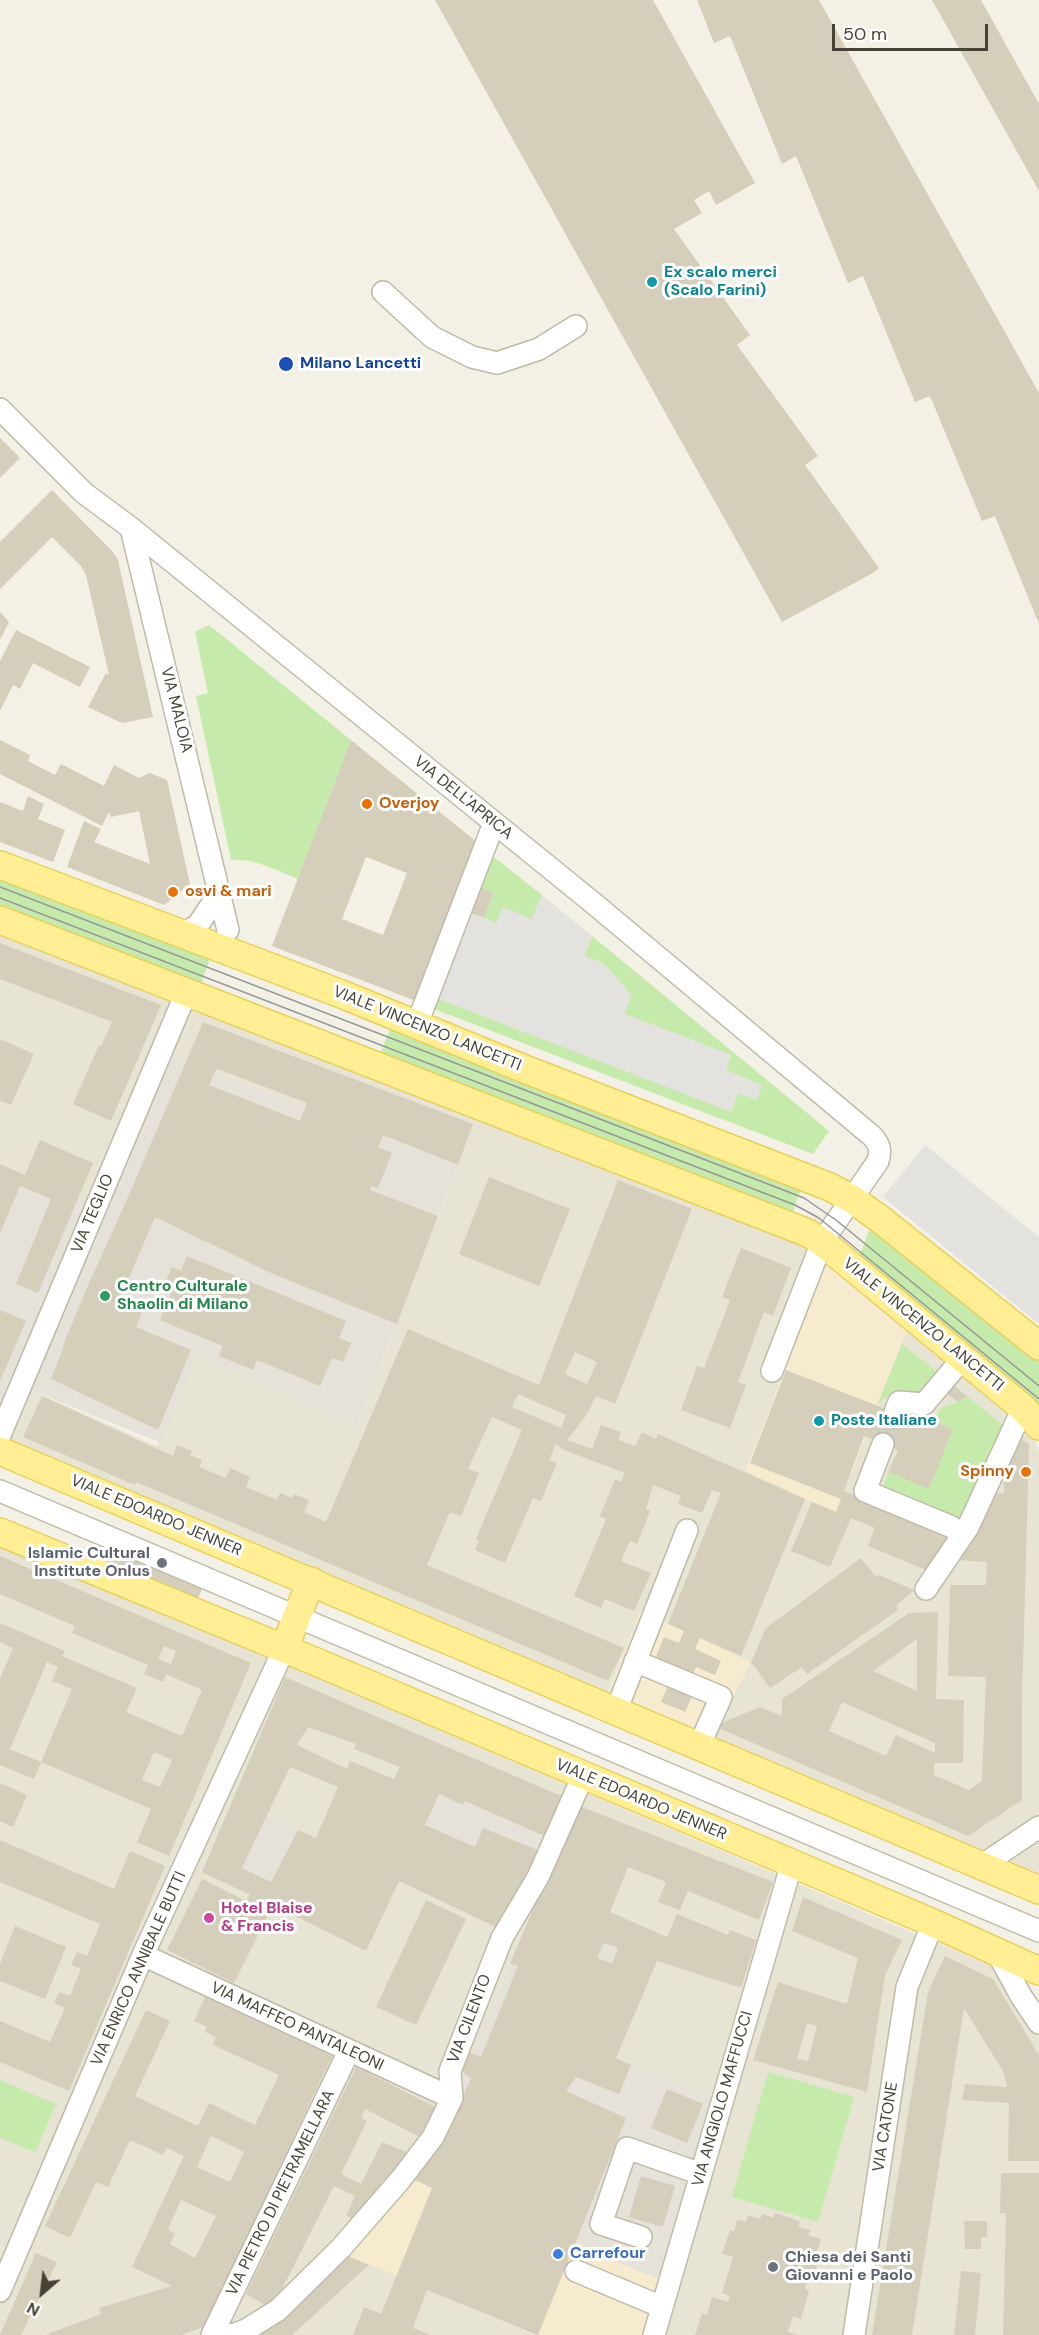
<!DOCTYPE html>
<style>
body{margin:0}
#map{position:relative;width:1039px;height:2335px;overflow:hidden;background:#f3f1e5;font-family:"DM Sans",sans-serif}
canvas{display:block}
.north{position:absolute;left:12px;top:2263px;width:60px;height:60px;-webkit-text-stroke:4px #fff;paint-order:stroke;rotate:208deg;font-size:16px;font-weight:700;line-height:24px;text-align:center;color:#464235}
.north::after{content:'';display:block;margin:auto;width:21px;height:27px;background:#464235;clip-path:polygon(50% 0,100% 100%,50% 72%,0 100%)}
.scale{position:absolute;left:832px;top:24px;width:156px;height:27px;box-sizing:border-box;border:3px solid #464235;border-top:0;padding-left:8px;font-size:18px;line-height:21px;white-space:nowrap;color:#464235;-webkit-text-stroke:4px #fff;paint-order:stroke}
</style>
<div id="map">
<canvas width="1039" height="2335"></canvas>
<div class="north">N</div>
<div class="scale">50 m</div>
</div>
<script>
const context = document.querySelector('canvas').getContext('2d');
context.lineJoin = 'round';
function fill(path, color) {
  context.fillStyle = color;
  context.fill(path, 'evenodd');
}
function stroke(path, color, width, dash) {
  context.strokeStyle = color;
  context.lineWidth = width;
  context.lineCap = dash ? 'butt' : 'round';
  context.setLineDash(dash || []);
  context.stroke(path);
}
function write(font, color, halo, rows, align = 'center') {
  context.font = font + ' "DM Sans",sans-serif';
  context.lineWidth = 6;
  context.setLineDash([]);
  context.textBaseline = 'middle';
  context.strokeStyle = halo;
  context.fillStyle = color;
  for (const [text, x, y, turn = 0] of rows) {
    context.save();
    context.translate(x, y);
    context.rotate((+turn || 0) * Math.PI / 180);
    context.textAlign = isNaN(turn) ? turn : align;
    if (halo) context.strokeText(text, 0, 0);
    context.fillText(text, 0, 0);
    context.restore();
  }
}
fill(new Path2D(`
 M 0,927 L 799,1235 L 829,1258 L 746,1471 L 836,1511 L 909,1324 L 1026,1425 L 1035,1439 L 1039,1452 L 1039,1885 L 708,1744 L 751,1662 L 641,1612 L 605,1700 L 2,1446 L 26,1388 L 157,1446 L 198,1353 L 356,1428 L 458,1165 L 158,1051 L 92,1203 L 0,1164 Z
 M 0,1542 L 998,1969 L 1039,2038 L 1039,2335 L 0,2335 Z`), '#e8e4d3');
fill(new Path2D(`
 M 829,1258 L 909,1324 L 836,1512 L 745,1471 Z
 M 640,1612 L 751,1662 L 708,1744 L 605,1700 Z
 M 408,2177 L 666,2282 L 650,2335 L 540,2335 L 348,2256 L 342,2250 Z`), '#f6ebcf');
fill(new Path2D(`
 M 164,1053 L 458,1165 L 356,1428 L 198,1354 L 161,1443 L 26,1388 Z
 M 0,1164 L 92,1203 L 0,1426 Z
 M 350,1761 L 463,1804 L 465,1801 L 551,1839 L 500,1929 L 399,1881 L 366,1951 L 233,1887 L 266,1816 L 316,1838 Z
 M 564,1834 L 628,1867 L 610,1912 L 667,1937 L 616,2058 L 715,2099 L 666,2282 L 408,2177 L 455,2102 Z`), '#e5e2da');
fill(new Path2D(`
 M 209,625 L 351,740 L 298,879 C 276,870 254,858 231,860 L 196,696 L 208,693 L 195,632 Z
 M 494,857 L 542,895 L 532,919 L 496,923 L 484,918 L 494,893 L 481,887 Z
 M 0,875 L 212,953 L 199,989 L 0,907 Z
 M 592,936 L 829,1131 L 813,1154 L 434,1009 L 439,999 L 731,1111 L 738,1093 L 726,1070 L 731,1055 L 624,1014 L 631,995 C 615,976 608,965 584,956 Z
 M 392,1023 L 802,1186 L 792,1214 L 379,1058 Z
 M 871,1225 L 1039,1359 L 1039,1407 L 859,1258 Z
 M 902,1344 L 938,1373 L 920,1399 C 899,1390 894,1389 877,1405 Z
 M 967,1396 L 1003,1425 L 961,1521 L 883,1488 L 888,1472 L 928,1488 L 953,1429 L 931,1420 L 943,1407 L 958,1402 Z
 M 768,2072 L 854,2097 L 818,2222 L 732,2197 Z
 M 0,2080 L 56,2104 L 35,2152 L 0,2138 Z`), '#c6eaac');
fill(new Path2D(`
 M 542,895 L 592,936 L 584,956 L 601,962 L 611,971 L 631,995 L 625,1014 L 731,1055 L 726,1070 L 762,1085 L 757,1100 L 738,1093 L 731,1112 L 439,999 L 471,913 L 496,923 L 503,907 L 532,919 Z
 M 925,1145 L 1039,1237 L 1039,1324 L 883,1197 Z`), '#e4e2de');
fill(new Path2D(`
 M 435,0 L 653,0 L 755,183 L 716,205 L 709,191 L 694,200 L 702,213 L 674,229 L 750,335 L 737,345 L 818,456 L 805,465 L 879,568 L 873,573 L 782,622 Z
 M 697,0 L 819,0 L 1039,393 L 1039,624 L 995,516 L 982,521 L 930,396 L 915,402 L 863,276 L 848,283 L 796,156 L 782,164 L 730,36 L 714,43 Z
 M 932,0 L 981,0 L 1039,104 L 1039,191 Z
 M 0,438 L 20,458 L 0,478 Z
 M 52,490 L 113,552 L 118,560 L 153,717 L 122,723 L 88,707 L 106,673 L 109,675 L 86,575 L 81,566 L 52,537 L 0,589 L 0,542 Z
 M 0,612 L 9,622 L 0,640 Z
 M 16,630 L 90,667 L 80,687 L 33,663 L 20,689 L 13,685 L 0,711 L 0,661 Z
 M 0,740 L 30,755 L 28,761 L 55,775 L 61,764 L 104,786 L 114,765 L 139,778 L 150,773 L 167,780 L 190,884 L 164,905 L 67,867 L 84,821 L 101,829 L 94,842 L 150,864 L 139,811 L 111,817 L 109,812 L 102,826 L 0,774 Z
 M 351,740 L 478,843 L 416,1001 L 272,946 ZM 366,857 L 407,873 L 383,935 L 342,919 Z
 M 28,796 L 44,804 L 38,819 L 65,830 L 53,862 L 0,842 L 0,802 L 23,811 Z
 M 481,887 L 494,893 L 484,918 L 471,913 Z
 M 0,943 L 161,1005 L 111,1121 L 73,1104 L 99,1045 L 101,1046 L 112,1022 L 0,979 Z
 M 203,1022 L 473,1124 L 458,1165 L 383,1135 L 378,1147 L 392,1153 L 378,1188 L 371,1186 L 370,1190 L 438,1216 L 397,1324 L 273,1274 L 155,1217 L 120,1299 L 143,1309 L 136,1327 L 191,1350 L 158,1430 L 51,1379 L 64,1346 L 63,1345 L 89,1283 L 125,1204 ZM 218,1069 L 307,1103 L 300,1121 L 209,1085 L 215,1071 Z
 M 0,1039 L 34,1054 L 11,1105 L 0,1101 Z
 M 40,1140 L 93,1163 L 38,1293 L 16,1284 L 51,1199 L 20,1186 L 0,1233 L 0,1164 L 25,1175 Z
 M 489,1177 L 570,1209 L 539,1286 L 459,1254 Z
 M 618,1180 L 692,1209 L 615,1404 L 596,1396 L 585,1417 L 567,1440 L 592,1449 L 601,1425 L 621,1432 L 618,1440 L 635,1446 L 642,1432 L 656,1439 L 658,1434 L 805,1499 L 741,1656 L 700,1638 L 695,1649 L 721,1661 L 715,1675 L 696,1667 L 692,1676 L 655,1659 L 664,1637 L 679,1643 L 684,1631 L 668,1624 L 721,1493 L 712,1490 L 702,1513 L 678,1504 L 681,1496 L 653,1485 L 646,1509 L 650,1511 L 637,1544 L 630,1541 L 621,1561 L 651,1573 L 634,1611 L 605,1599 L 601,1608 L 574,1596 L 606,1519 L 600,1516 L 615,1479 L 621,1482 L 625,1473 L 564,1450 L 556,1444 L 549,1460 L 557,1463 L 541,1501 L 533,1498 L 505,1563 L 475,1550 L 479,1541 L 476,1539 L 522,1430 L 492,1417 L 468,1469 L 479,1473 L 461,1516 L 450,1512 L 427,1565 L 624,1648 L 608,1681 L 136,1482 L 135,1485 L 23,1437 L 42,1396 L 173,1456 L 177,1445 L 192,1451 L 190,1455 L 202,1460 L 199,1467 L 226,1478 L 230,1468 L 250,1477 L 246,1487 L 277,1500 L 280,1493 L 292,1498 L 294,1494 L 309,1500 L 304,1512 L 326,1522 L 408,1329 L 539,1385 ZM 575,1352 L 597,1362 L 587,1384 L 565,1374 ZM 518,1394 L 566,1415 L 561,1428 L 512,1407 Z
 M 741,1248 L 791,1268 L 773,1316 L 764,1312 L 738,1382 L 746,1385 L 730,1428 L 681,1410 L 697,1366 L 704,1368 L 730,1300 L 722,1297 Z
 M 187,1256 L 346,1321 L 339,1338 L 351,1343 L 343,1362 L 332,1358 L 320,1386 L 257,1360 L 253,1370 L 219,1356 L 223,1346 L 160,1320 L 171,1293 L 163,1289 L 172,1267 L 181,1271 Z
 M 0,1310 L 26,1321 L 0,1381 Z
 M 786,1370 L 909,1418 L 912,1412 L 953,1429 L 929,1489 L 888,1472 L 898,1450 L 864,1436 L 844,1491 L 953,1536 L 926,1570 L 868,1546 L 875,1528 L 851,1518 L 830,1567 L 791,1551 L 812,1502 L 836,1512 L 841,1499 L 750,1463 Z
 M 950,1383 L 967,1396 L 958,1402 L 944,1391 Z
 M 1018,1437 L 1029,1444 L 1022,1703 L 1022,1800 L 968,1836 L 714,1726 L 760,1707 L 782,1716 L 782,1699 L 909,1613 L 938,1612 L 936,1699 L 964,1700 L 963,1763 L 934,1763 L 934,1775 L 969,1790 L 982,1781 L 986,1677 L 948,1676 L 950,1585 L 986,1585 L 987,1562 L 958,1560 L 991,1494 L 1004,1493 L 1003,1462 ZM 917,1639 L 917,1691 L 873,1671 ZM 842,1702 L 935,1743 L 935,1753 L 896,1735 L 886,1756 L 829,1731 Z
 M 109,1546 L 203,1586 L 189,1621 L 94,1580 Z
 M 0,1556 L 251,1663 L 169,1856 L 137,1842 L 151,1809 L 41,1762 L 34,1779 L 0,1765 L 0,1679 L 13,1648 L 0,1642 L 0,1623 L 65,1651 L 62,1656 L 137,1688 L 126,1712 L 182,1736 L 202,1690 L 166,1674 L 163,1682 L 144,1674 L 148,1665 L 72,1633 L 75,1626 L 0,1594 ZM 164,1646 L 176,1651 L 171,1664 L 158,1659 ZM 47,1662 L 58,1667 L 52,1681 L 72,1689 L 41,1762 L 10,1749 ZM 154,1752 L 172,1760 L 160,1787 L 142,1780 Z
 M 861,1558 L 876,1577 L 879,1575 L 914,1590 L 896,1606 L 898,1610 L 807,1674 L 802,1667 L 770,1688 L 751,1662 L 766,1628 Z
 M 285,1677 L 568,1799 L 551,1839 L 465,1801 L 463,1805 L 439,1794 L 425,1825 L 475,1847 L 483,1828 L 545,1853 L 500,1929 L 399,1881 L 366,1951 L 273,1905 L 234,1983 L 167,1950 L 202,1879 L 246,1901 L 250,1895 L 202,1872 ZM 308,1727 L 356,1744 L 354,1749 L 400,1767 L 394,1779 L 350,1761 L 347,1769 L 297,1745 ZM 290,1767 L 338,1787 L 316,1838 L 298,1830 L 271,1882 L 242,1868 Z
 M 670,1681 L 694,1691 L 685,1712 L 661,1702 Z
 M 0,1783 L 27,1795 L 13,1827 L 0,1821 Z
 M 577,1805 L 773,1882 L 759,1920 L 688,1891 L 680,1910 L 658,1902 L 666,1882 L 628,1867 L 610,1912 L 667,1937 L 677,1914 L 728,1935 L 730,1930 L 756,1940 L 741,1988 L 657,1961 L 616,2058 L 631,2065 L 619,2094 L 576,2077 L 566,2091 L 626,2118 L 538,2335 L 427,2290 L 413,2328 L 431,2335 L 353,2335 L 364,2307 L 381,2314 L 432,2188 L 415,2180 L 441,2146 L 471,2078 L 458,2069 L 466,2051 L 481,2057 L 518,1966 L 510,1964 ZM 604,1943 L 618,1948 L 612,1963 L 597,1958 Z
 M 0,1840 L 114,1889 L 130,1851 L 165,1866 L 69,2091 L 0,2062 L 0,2021 L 50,2042 L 65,2008 L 54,2003 L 59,1992 L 70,1996 L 81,1969 L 71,1965 L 77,1952 L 87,1956 L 100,1924 L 0,1882 Z
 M 803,1897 L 902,1940 L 885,1975 L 867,2092 L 753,2060 L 778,1982 L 847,2004 L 858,1958 L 792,1931 ZM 807,2023 L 817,2026 L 808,2061 L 797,2059 Z
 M 426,1900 L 466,1919 L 416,2025 L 376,2007 Z
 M 15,1926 L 66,1947 L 45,1999 L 0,1981 L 0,1964 Z
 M 945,1956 L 993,1979 L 1039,2055 L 1039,2161 L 1008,2161 L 1009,2103 L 962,2100 L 965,2084 L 1007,2087 L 1004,2073 L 964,2008 L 912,2335 L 872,2335 L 928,1992 Z
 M 205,1997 L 332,2056 L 235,2262 L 203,2327 L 181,2335 L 45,2335 L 101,2314 L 99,2308 L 172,2286 L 132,2267 L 184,2156 L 167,2148 L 163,2155 L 130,2140 L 108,2187 L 96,2182 L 70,2238 L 45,2226 L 146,2010 L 170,2021 L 135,2096 L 198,2126 L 209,2103 L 255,2125 L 279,2075 L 213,2045 L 216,2037 L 205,2032 L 207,2027 L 194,2021 ZM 211,2136 L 244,2152 L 230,2182 L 197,2167 ZM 181,2200 L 216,2216 L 195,2258 L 170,2244 L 175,2234 L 168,2229 Z
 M 356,2067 L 435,2107 L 420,2137 L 365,2109 L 361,2118 L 367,2121 L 341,2174 L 361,2184 L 382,2142 L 407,2152 L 357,2219 L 346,2216 L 355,2196 L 334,2186 L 272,2309 L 246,2294 Z
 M 667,2089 L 703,2104 L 687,2143 L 651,2128 Z
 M 1001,2173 L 1039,2173 L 1039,2335 L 1003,2335 L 1006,2213 L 1000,2213 Z
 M 641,2176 L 675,2186 L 663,2227 L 629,2217 Z
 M 775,2213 L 800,2221 L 798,2227 L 811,2230 L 808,2235 L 821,2239 L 816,2255 L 820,2256 L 813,2279 L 808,2277 L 805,2289 L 809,2291 L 801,2319 L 793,2316 L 788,2332 L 798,2335 L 695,2335 L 702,2313 L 707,2315 L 712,2297 L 728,2302 L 730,2296 L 722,2293 L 733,2257 L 722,2254 L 730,2230 L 734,2232 L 737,2220 L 746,2222 L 748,2215 L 760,2219 L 762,2214 L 773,2218 Z
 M 964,2221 L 987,2221 L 987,2237 L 981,2237 L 981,2249 L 965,2249 Z
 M 36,2253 L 57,2262 L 21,2335 L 0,2335 Z
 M 348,2256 L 369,2265 L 292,2335 L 261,2335 Z
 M 961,2271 L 981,2273 L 975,2335 L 954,2335 Z`), '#d5ceba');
stroke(new Path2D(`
 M 883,1444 L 895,1412`), '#d0cec2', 21, [21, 10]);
const minor = new Path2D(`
 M 383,292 L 432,337 L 472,357 L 497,363 L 539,349 L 576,326
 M 0,409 L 84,493 L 131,528 L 592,902 L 872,1136 C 880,1145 881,1150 878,1161 L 822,1242 L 772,1371
 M 131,528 L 228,930
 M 184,933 L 198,925 L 220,892
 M 417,1024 L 494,823
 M 895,1412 L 899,1402 L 924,1404 L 963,1358
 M 0,1435 L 186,993
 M 883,1444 L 865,1491 L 952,1527
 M 0,1491 L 1039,1931
 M 926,1589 L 968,1527 L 1023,1408
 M 635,1661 L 721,1697 L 699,1746
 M 616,1711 L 687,1530
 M 981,1866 L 1039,1827
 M 997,1952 L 1021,1996 L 1039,2023
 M 143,1955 L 452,2098
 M 641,2237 L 601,2224 L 627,2148 L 701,2174
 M 576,2271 L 662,2307
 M 0,2291 L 143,1955 L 284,1649
 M 214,2333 L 232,2335 L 246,2330 L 278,2310 L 341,2248 L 401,2179 L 433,2137 L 452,2098 L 450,2071 L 502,1938 L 538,1877 L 583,1776
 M 212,2335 L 349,2051
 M 654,2335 L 792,1863
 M 854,2335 L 907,1987 L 933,1923`);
const major = new Path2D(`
 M 0,865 L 344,995 L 527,1070 L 830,1187 L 852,1199 L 880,1219 L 1039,1346
 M 0,920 L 808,1233 L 822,1242 L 1023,1408 L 1039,1426
 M 0,1451 L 1039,1890
 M 0,1532 L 314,1661 L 933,1923 L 1039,1971
 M 284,1649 L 311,1581`);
stroke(minor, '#bfbaa8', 24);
stroke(major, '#e8d05e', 30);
stroke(minor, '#fff', 21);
stroke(major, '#ffee93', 27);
stroke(new Path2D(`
 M 0,887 L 804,1198 L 836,1220 L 1039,1386
 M 0,898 L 795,1205 L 819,1218 L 1039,1399`), '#959595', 1.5);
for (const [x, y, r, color] of [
 [652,282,6,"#0f9aa8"],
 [286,364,8,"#1a4fb4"],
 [367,804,6,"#e8710a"],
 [173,892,6,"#e8710a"],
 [105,1296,6,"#2e9e5b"],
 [819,1421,6,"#0f9aa8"],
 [1026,1472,6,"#e8710a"],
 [162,1563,6,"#6b7280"],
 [209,1918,6,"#d1479c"],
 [558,2254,6,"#3f7fe0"],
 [773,2267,6,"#6b7280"]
]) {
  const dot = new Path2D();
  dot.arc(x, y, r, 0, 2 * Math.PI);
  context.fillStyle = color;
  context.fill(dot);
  stroke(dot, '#fff', 2);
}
write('bold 16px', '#0d838f', '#fff', [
 ["Ex scalo merci",664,273],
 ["(Scalo Farini)",664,291],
 ["Poste Italiane",831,1421]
], 'left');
write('bold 16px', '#164399', '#fff', [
 ["Milano Lancetti",300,364]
], 'left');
write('16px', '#464235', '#fff', [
 ["VIA MALOIA",176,710,76],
 ["VIA DELL'APRICA",463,798,39],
 ["VIALE VINCENZO LANCETTI",427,1029,22],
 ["VIA TEGLIO",93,1214,-67],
 ["VIALE VINCENZO LANCETTI",923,1325,39],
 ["VIALE EDOARDO JENNER",156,1516,23],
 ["VIALE EDOARDO JENNER",641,1800,23],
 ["VIA ENRICO ANNIBALE BUTTI",139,1969,-66],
 ["VIA CILENTO",470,2019,-69],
 ["VIA MAFFEO PANTALEONI",297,2027,25],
 ["VIA ANGIOLO MAFFUCCI",723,2099,-74],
 ["VIA CATONE",886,2127,-81],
 ["VIA PIETRO DI PIETRAMELLARA",281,2193,-64]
]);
write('bold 16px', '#c56008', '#fff', [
 ["Overjoy",379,804],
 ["osvi & mari",185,892],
 ["Spinny",1014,1472,"right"]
], 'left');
write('bold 16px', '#27864d', '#fff', [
 ["Centro Culturale",117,1287],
 ["Shaolin di Milano",117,1305]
], 'left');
write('bold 16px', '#5b616d', '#fff', [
 ["Islamic Cultural",150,1554],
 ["Institute Onlus",150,1572],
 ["Chiesa dei Santi",785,2258,"left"],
 ["Giovanni e Paolo",785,2276,"left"]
], 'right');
write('bold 16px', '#b23c85', '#fff', [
 ["Hotel Blaise",221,1909],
 ["& Francis",221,1927]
], 'left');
write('bold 16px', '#366cbe', '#fff', [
 ["Carrefour",570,2254]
], 'left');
</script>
